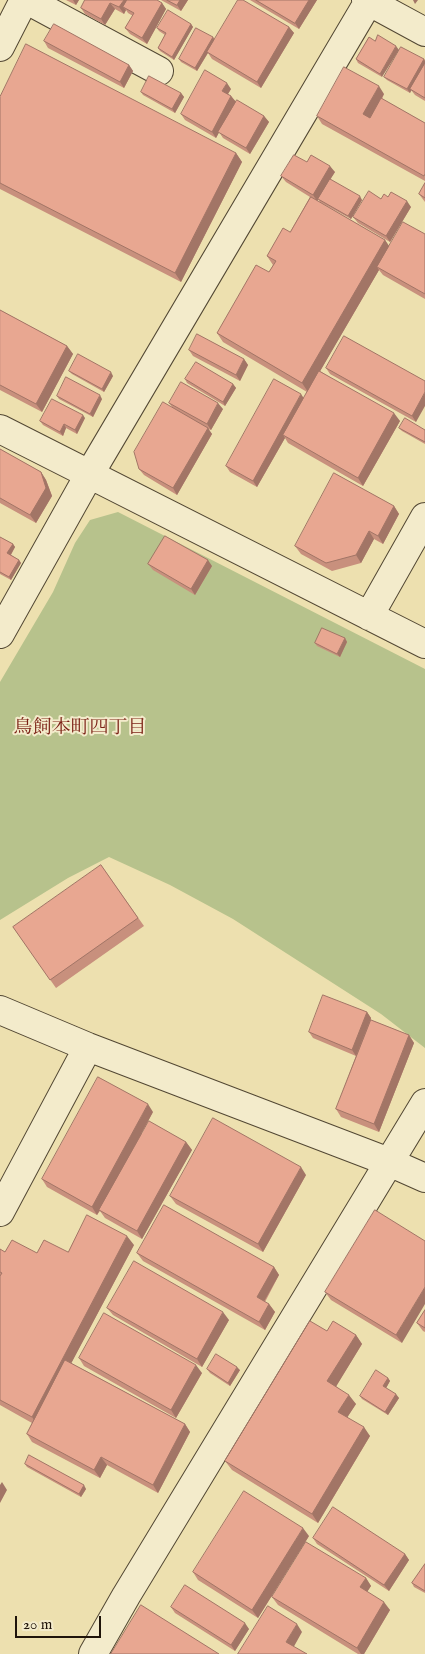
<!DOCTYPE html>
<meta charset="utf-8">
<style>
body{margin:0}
#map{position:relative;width:425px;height:1654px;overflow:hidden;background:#ede0af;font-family:"IM FELL English",serif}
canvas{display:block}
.scale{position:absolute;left:15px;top:1616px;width:86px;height:22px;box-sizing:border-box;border:2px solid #1f140a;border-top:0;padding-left:6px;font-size:15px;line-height:18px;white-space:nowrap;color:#1f140a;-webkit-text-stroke:4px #f3ebcb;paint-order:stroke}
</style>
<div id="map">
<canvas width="425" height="1654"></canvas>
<div class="scale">20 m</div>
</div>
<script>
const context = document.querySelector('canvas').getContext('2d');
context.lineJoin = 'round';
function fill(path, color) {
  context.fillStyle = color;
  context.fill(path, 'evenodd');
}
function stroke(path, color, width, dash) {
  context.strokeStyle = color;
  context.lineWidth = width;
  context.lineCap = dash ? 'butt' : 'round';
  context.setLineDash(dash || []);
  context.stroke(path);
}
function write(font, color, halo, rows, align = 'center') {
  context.font = font + ' "IM FELL English","Noto Serif JP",serif';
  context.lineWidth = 4;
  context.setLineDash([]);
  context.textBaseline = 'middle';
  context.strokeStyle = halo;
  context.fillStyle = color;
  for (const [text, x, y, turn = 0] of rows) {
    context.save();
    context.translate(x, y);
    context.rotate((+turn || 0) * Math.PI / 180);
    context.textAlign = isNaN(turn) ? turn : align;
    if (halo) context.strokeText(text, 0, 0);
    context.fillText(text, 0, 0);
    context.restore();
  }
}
fill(new Path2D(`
 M 118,512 L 425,669 L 425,1048 L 381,1014 L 233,919 L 170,885 L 109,857 L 68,878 L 0,920 L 0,682 L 53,592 L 75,543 L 90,520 Z`), '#b7c28c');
const minor = new Path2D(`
 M 27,0 L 159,71
 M 366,0 L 425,32
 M 0,47 L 24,0
 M 0,429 L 425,644
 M 369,616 L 425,517
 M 0,634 L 89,475 L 369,1
 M 0,1010 L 88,1047 L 389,1162 L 425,1178
 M 0,1212 L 88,1047
 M 93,1654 L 126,1596 L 425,1103`);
stroke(minor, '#524733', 30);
stroke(minor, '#f3ebcb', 28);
fill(new Path2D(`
 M 66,0 L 79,0 L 76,5 Z
 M 85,0 L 162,3 L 166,9 L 147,44 L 130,34 L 125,28 L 133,16 L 128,13 L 126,10 L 124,14 L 115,9 L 105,25 L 85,14 L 81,8 Z
 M 161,0 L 188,0 L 181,11 Z
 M 250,0 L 317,0 L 299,29 Z
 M 191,24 L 193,27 L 174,60 L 160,51 L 158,48 L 165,35 L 159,31 L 157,28 Z
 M 289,27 L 294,33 L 261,88 L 212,59 L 208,53 L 197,71 L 181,62 L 179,59 L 213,37 L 215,40 Z
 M 369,37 L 382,77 L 358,63 L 356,59 Z
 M 44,41 L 129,65 L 133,71 L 124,88 L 48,48 Z
 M 424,59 L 425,61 L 425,101 L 415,95 L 411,90 L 410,93 L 387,80 L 384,77 Z
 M 231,89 L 228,94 L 231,96 L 236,102 L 264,116 L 269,122 L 250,154 L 223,138 L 219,132 L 216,138 L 185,120 L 181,114 Z
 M 141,92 L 181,93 L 184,97 L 175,113 L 143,95 Z
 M 384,94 L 382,99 L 425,123 L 425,181 L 322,124 L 317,116 Z
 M 0,97 L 236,153 L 242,162 L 181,282 L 0,189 Z
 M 307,162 L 335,172 L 330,179 L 362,200 L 351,219 L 320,202 L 318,199 L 318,201 L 385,240 L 389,246 L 425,234 L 425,299 L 383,275 L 379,270 L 320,371 L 400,421 L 363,486 L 288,443 L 285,438 L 257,487 L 230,472 L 226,466 L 304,398 L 307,392 L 223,342 L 217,333 L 269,272 L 273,265 L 267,256 L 290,232 L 310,197 L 286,182 L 281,176 Z
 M 425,183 L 425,202 L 419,194 Z
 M 388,197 L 411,207 L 390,242 L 358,223 L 353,217 L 381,199 Z
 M 0,310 L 67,346 L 73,354 L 42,412 L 0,390 Z
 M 189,350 L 244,359 L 248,365 L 240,381 L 193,356 Z
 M 326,368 L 425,381 L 416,422 L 330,374 Z
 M 69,371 L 113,376 L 104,392 L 72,374 Z
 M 185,379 L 233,384 L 236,388 L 225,406 L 187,383 Z
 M 57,396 L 102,399 L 93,417 L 59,399 Z
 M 169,403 L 223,409 L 211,430 L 208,429 L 212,434 L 177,495 L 144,475 L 139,469 L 172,407 Z
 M 85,418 L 77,434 L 66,428 L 63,436 L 43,425 L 40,421 Z
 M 399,428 L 425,430 L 425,444 L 402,431 Z
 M 0,449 L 41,472 L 46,480 L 52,496 L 36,523 L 0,503 Z
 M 394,506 L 399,514 L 383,544 L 374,539 L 361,563 L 332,571 L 301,554 L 295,546 Z
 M 0,537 L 13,544 L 15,547 L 11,555 L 19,560 L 21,563 L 11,580 L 0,574 Z
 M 148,564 L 212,566 L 195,595 L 153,570 Z
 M 345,638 L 347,642 L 340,657 L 317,646 L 315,643 Z
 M 101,865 L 144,926 L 56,988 L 13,927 Z
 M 367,1012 L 371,1018 L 371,1020 L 409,1035 L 414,1043 L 379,1132 L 341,1117 L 336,1109 L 356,1056 L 313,1038 L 309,1032 Z
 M 153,1112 L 141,1134 L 186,1142 L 192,1150 L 142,1239 L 105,1218 L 100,1211 L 97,1215 L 47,1187 L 42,1179 Z
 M 306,1175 L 263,1252 L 176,1204 L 170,1196 Z
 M 375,1210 L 402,1343 L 331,1300 L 325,1292 Z
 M 134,1245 L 71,1363 L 185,1424 L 190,1432 L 158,1493 L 107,1465 L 100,1478 L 32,1442 L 27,1434 L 32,1423 L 0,1405 L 0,1249 L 5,1252 L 37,1253 L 68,1252 Z
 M 137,1253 L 274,1267 L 279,1275 L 265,1302 L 269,1304 L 275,1312 L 265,1330 L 143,1261 Z
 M 107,1308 L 229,1320 L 202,1367 L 113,1315 Z
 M 425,1310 L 425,1332 L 423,1331 L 417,1323 Z
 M 327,1331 L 356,1335 L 362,1344 L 336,1386 L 356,1404 L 347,1417 L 370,1436 L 318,1523 L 232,1470 L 225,1461 Z
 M 79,1358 L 202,1373 L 176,1418 L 84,1366 Z
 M 207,1369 L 240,1370 L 230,1386 L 210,1373 Z
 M 388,1378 L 390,1381 L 386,1388 L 399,1398 L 388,1415 L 362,1399 L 360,1396 Z
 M 25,1464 L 86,1489 L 81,1497 L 27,1467 Z
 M 309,1536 L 258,1618 L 198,1580 L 193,1572 Z
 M 313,1538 L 405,1554 L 409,1560 L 389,1591 L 317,1544 Z
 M 425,1564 L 425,1593 L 414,1587 L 412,1583 Z
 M 366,1578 L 371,1586 L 367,1592 L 390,1610 L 364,1654 L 358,1654 L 278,1605 L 272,1597 Z
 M 171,1607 L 249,1629 L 235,1651 L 175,1613 Z`), '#c8907d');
fill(new Path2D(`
 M 73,0 L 79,0 L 76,5 Z
 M 124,0 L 131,0 L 123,7 L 126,10 L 124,14 L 119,7 Z
 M 180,0 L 188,0 L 181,11 L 177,5 Z
 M 309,0 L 317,0 L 299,29 L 295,23 Z
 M 413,0 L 418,0 L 415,4 Z
 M 110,3 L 115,9 L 105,25 L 101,19 Z
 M 162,3 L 166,9 L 147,44 L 142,38 Z
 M 191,24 L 193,27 L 174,60 L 172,57 Z
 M 289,27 L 294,33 L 261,88 L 257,82 Z
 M 213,37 L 215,41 L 197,71 L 195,68 Z
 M 396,46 L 399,50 L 382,77 L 380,74 Z
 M 424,59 L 425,61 L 425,65 L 410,93 L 407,89 Z
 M 129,65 L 133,71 L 124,88 L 120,82 Z
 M 227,83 L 231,89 L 226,97 L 222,91 Z
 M 379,86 L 384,94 L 368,122 L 363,114 Z
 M 181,93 L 184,97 L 175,113 L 172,109 Z
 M 231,96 L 236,102 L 216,138 L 212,132 Z
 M 264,116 L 269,122 L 250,154 L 246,148 Z
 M 236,153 L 242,162 L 181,282 L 175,273 Z
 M 330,166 L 335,172 L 317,201 L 313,195 Z
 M 360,196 L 362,200 L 351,219 L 348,216 Z
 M 407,201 L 411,207 L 390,242 L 386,236 Z
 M 385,240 L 391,249 L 377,267 L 379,270 L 308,392 L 302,383 Z
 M 67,346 L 73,354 L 42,412 L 36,404 Z
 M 244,359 L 248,365 L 240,381 L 236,375 Z
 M 111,372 L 113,376 L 104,392 L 102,389 Z
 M 233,384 L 236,388 L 225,406 L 223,402 Z
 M 425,392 L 425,406 L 416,422 L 412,416 Z
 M 301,394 L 305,400 L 283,435 L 285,438 L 257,487 L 253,481 Z
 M 100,395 L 102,399 L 93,417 L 90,414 Z
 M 218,403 L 223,409 L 211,430 L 207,424 Z
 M 394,413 L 400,421 L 363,486 L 358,478 Z
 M 83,415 L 85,418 L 77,434 L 75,430 Z
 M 64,424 L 66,428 L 63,436 L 60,432 Z
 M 208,428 L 212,434 L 177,495 L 173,488 Z
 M 41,472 L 46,480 L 52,496 L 36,523 L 30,515 Z
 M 394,506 L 399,514 L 383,544 L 378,536 Z
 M 369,531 L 374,539 L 361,563 L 356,555 Z
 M 13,544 L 15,547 L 10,556 L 7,553 Z
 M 19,560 L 21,563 L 11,580 L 9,577 Z
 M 208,560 L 212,566 L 195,595 L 191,589 Z
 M 345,638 L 347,642 L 340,657 L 337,654 Z
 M 367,1012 L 371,1018 L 356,1056 L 352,1050 Z
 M 409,1035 L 414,1043 L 379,1132 L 374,1124 Z
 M 148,1104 L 153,1112 L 97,1215 L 92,1207 Z
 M 186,1142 L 192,1150 L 142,1239 L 137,1231 Z
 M 301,1167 L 306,1175 L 263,1252 L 258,1244 Z
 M 127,1236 L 134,1245 L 38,1426 L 32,1417 Z
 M 274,1267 L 279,1275 L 262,1305 L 257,1297 Z
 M 425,1287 L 425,1304 L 402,1343 L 396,1335 Z
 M 269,1304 L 275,1312 L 265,1330 L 259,1322 Z
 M 223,1312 L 229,1320 L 202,1367 L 197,1359 Z
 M 356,1335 L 362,1344 L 334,1390 L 327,1381 Z
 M 196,1365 L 202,1373 L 176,1418 L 171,1410 Z
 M 237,1367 L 240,1370 L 230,1386 L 228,1383 Z
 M 388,1378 L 390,1381 L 385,1390 L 383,1386 Z
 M 396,1394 L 399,1398 L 388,1415 L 385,1412 Z
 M 349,1395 L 356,1404 L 345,1421 L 338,1412 Z
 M 185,1424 L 190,1432 L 158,1493 L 153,1485 Z
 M 364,1427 L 370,1436 L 318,1523 L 312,1514 Z
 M 101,1457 L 107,1465 L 100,1478 L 94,1470 Z
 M 2,1482 L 7,1490 L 0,1503 L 0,1485 Z
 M 84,1485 L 86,1489 L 81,1497 L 79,1494 Z
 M 303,1528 L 309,1536 L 258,1618 L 252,1610 Z
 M 405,1554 L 409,1560 L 389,1591 L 384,1585 Z
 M 366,1578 L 371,1586 L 365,1595 L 360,1587 Z
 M 384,1602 L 390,1610 L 364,1654 L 361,1654 L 357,1648 Z
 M 245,1623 L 249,1629 L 235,1651 L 231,1645 Z
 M 297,1624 L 302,1632 L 292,1650 L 286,1642 Z`), '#a27566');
const building = new Path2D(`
 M 85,0 L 124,0 L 119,7 L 110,3 L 101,19 L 81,8 Z
 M 127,0 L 157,0 L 162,3 L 142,38 L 125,28 L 134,13 L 123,7 Z
 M 167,0 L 180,0 L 177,5 Z
 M 238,0 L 243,0 L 289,27 L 257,82 L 207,52 Z
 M 256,0 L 309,0 L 295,23 Z
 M 168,10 L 191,24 L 172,57 L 158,48 L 166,33 L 157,28 Z
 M 54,24 L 129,65 L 120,82 L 44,41 Z
 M 196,28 L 213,37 L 195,68 L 179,59 Z
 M 378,35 L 396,46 L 380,74 L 356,59 L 369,37 L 375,41 Z
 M 26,44 L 236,153 L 175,273 L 0,183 L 0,97 Z
 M 401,47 L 424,59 L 407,89 L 384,77 Z
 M 425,63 L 425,98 L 410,89 Z
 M 344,67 L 379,86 L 363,114 L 370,118 L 381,98 L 425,123 L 425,174 L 424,176 L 317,116 Z
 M 205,70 L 227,83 L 222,91 L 231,96 L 212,132 L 181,114 Z
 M 149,76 L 181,93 L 172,109 L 141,92 Z
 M 237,100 L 264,116 L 246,148 L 218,132 Z
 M 294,155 L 307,162 L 311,155 L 330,166 L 313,195 L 281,176 Z
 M 330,179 L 360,196 L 348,216 L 318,199 Z
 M 425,183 L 425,198 L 419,194 Z
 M 369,191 L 381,199 L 384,194 L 388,197 L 391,192 L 407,201 L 386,236 L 353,217 Z
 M 311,197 L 385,240 L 302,383 L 217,333 L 256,265 L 269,272 L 276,261 L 267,256 L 283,228 L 290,232 Z
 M 403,222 L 425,234 L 425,294 L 377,267 Z
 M 0,310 L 67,346 L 36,404 L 0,385 Z
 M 197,334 L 244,359 L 236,375 L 189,350 Z
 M 344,336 L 425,381 L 425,392 L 412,416 L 326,368 Z
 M 78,354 L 111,372 L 102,389 L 69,371 Z
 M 196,362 L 233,384 L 223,402 L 185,379 Z
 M 319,371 L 394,413 L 358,478 L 283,435 Z
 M 66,377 L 100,395 L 90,414 L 57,396 Z
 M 274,379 L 301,394 L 253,481 L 226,466 Z
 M 181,382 L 218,403 L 207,424 L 169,403 Z
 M 52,399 L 83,415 L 75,430 L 64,424 L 60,432 L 40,421 Z
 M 163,402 L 208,428 L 173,488 L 139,469 L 134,452 Z
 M 405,418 L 425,430 L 425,442 L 399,428 Z
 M 0,449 L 41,472 L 46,488 L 30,515 L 0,498 Z
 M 334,473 L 394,506 L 378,536 L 369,531 L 356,555 L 326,563 L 295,546 Z
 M 165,536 L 208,560 L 191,589 L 148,564 Z
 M 0,537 L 13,544 L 7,553 L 19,560 L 9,577 L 0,572 Z
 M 322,628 L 345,638 L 337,654 L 315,643 Z
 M 101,865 L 138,918 L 50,980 L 13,927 Z
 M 323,995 L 367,1012 L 352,1050 L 309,1032 Z
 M 371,1020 L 409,1035 L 374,1124 L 336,1109 Z
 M 98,1077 L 148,1104 L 92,1207 L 42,1179 Z
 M 213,1118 L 301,1167 L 258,1244 L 170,1196 Z
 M 149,1121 L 186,1142 L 137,1231 L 99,1210 Z
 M 164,1205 L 274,1267 L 257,1297 L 269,1304 L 259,1322 L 137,1253 Z
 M 375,1210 L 425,1241 L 425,1287 L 396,1335 L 325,1292 Z
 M 87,1215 L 127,1236 L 32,1417 L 0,1400 L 0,1276 L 2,1273 L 0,1272 L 0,1249 L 5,1252 L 12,1240 L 37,1253 L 44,1240 L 68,1252 Z
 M 134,1261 L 223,1312 L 197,1359 L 107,1308 Z
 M 425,1310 L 425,1328 L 417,1323 Z
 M 104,1313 L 196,1365 L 171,1410 L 79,1358 Z
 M 310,1321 L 327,1331 L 333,1321 L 356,1335 L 327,1381 L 349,1395 L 338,1412 L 364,1427 L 312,1514 L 225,1461 Z
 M 216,1354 L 237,1367 L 228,1383 L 207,1369 Z
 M 65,1360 L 185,1424 L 153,1485 L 101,1457 L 94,1470 L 27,1434 Z
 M 376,1370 L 388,1378 L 383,1386 L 396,1394 L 385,1412 L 360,1396 Z
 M 29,1455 L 84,1485 L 79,1494 L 25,1464 Z
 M 244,1491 L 303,1528 L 252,1610 L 193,1572 Z
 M 333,1507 L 405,1554 L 384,1585 L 313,1538 Z
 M 306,1542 L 366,1578 L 360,1587 L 384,1602 L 357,1648 L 272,1597 Z
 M 425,1564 L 425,1591 L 412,1583 Z
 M 185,1585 L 245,1623 L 231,1645 L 171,1607 Z
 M 141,1605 L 219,1654 L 111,1654 Z
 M 268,1606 L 297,1624 L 286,1642 L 307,1654 L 238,1654 Z`);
fill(building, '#e8a791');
stroke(building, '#a27566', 1);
write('19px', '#7a1f14', '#f3ebcb', [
 ["鳥飼本町四丁目",80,729]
]);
</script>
